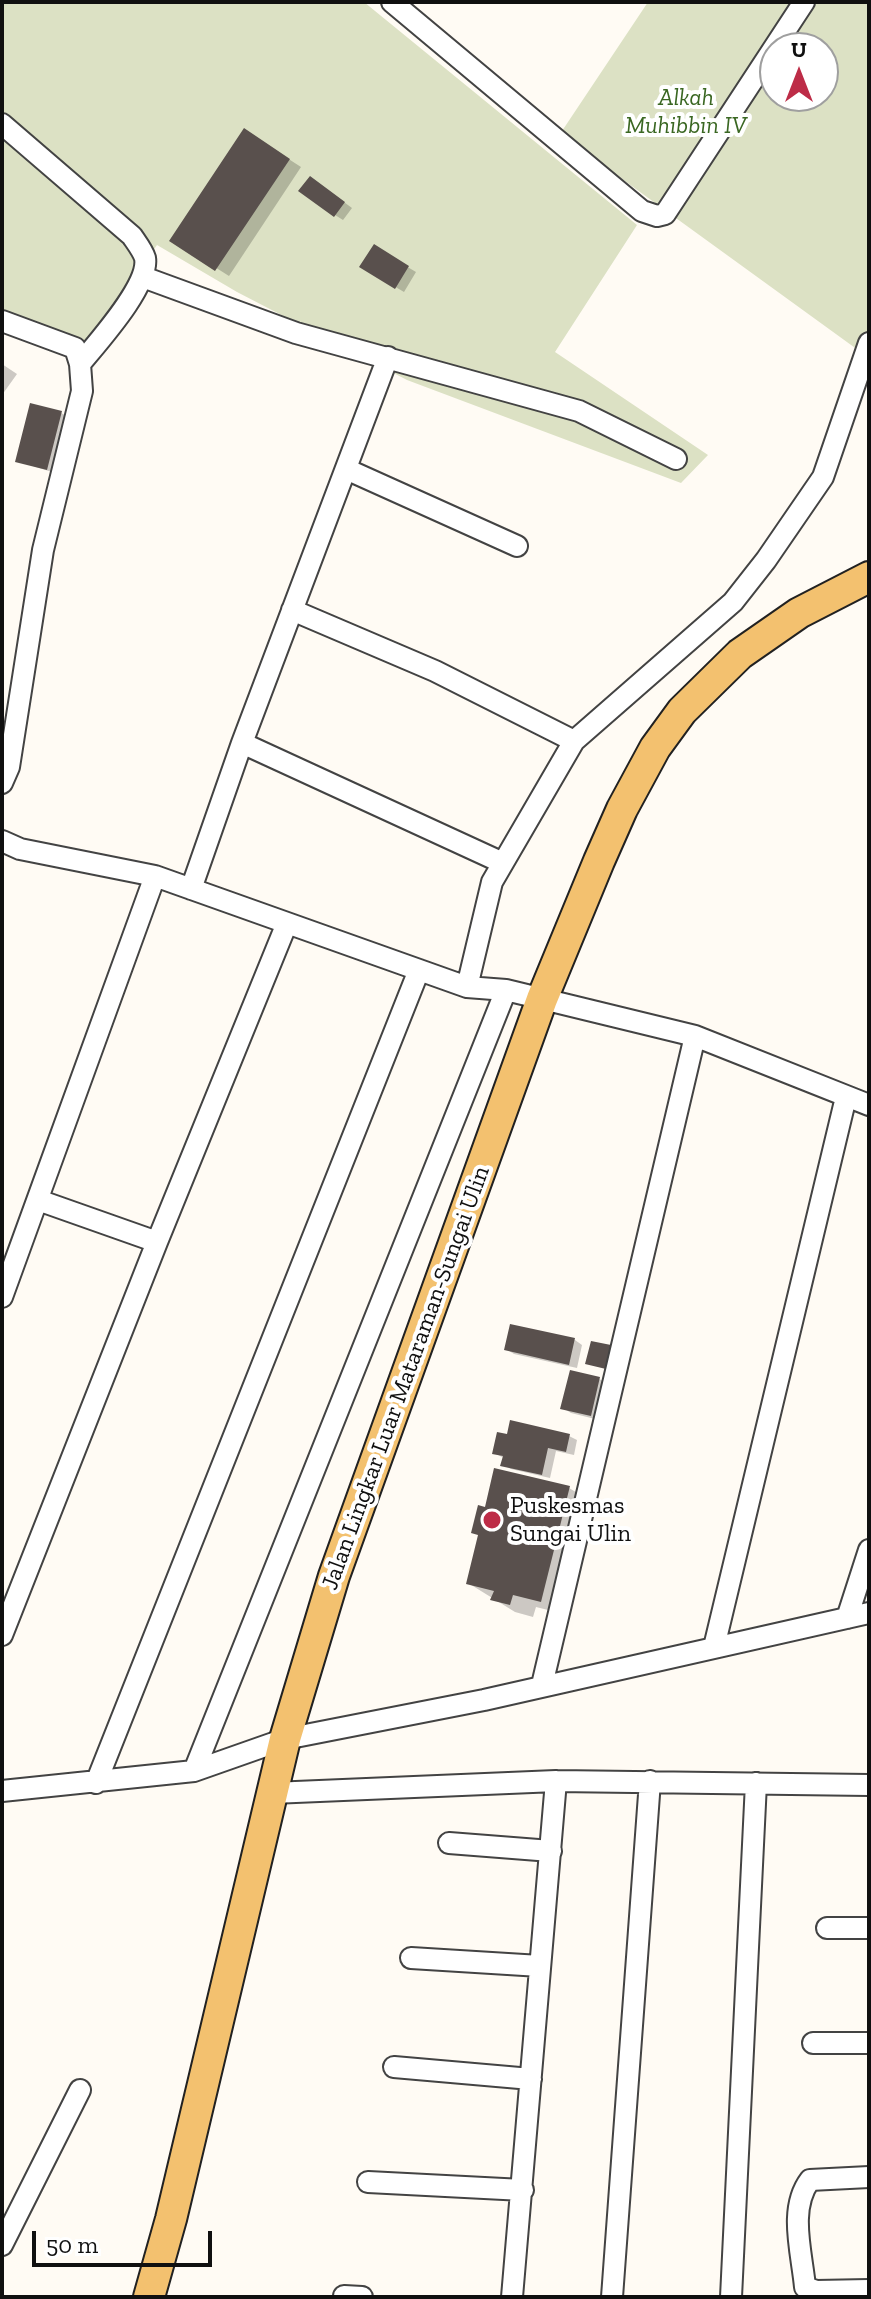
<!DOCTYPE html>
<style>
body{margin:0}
#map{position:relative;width:871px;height:2299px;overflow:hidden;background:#fffbf4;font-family:"Zilla Slab",serif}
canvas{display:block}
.frame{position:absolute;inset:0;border:4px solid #101010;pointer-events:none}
.north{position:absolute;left:759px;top:32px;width:80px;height:80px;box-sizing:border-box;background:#fff;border:2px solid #9f9f9f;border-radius:50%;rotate:0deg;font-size:22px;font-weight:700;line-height:32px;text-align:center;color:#101010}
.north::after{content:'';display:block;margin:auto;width:28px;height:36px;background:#bd2c47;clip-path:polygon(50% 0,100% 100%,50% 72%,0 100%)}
.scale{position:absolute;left:32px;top:2231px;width:180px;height:36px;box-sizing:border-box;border:4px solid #101010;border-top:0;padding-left:10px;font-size:24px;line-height:28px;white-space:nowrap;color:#101010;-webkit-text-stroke:6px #fff;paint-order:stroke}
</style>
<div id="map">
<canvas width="871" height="2299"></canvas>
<div class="frame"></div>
<div class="north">U</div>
<div class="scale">50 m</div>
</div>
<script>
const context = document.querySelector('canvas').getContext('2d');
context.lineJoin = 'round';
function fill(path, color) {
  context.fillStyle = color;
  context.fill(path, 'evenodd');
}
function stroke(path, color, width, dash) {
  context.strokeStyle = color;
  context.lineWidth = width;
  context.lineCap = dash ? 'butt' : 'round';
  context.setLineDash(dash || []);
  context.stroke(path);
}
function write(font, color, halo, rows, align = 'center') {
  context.font = font + ' "Zilla Slab",serif';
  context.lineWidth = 8;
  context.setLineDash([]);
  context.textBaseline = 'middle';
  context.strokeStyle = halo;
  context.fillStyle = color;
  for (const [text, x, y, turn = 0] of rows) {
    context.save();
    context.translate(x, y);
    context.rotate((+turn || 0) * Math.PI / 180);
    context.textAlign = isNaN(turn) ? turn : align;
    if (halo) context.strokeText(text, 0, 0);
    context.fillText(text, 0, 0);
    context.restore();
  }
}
fill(new Path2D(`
 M 2,2 L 364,2 L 637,225 L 555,352 L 708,455 L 681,483 L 407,380 L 237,292 L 157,245 L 83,351 L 30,337 L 2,311 Z
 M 648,2 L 869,2 L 869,358 L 560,134 ZM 775,48 L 823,48 L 823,96 L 775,96 Z`), '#dce1c4');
fill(new Path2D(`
 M 256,138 L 301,167 L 229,276 L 172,240 Z
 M 318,183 L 352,208 L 343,220 L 335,215 Z
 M 374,247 L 416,272 L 404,292 L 362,267 Z
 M 2,364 L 17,374 L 2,395 Z
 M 61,413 L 69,417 L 55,473 L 17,461 Z
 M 512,1326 L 575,1340 L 582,1345 L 577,1368 L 514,1354 L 506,1349 Z
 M 599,1379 L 607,1383 L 599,1420 L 571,1413 L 563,1408 Z
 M 569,1436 L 577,1440 L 574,1455 L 556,1451 L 550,1478 L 511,1469 L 503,1465 L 504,1458 L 494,1453 Z
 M 569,1488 L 591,1501 L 564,1614 L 536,1607 L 533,1617 L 515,1612 L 468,1583 L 487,1509 Z`), '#0003');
fill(new Path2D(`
 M 244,128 L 290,159 L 215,271 L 169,241 Z
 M 310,176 L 345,202 L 334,217 L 298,191 Z
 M 374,244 L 409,266 L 395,289 L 359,267 Z
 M 30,403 L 62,411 L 47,470 L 15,462 Z
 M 510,1324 L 575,1338 L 569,1365 L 504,1350 Z
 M 591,1341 L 611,1345 L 606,1369 L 585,1364 Z
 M 570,1370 L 600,1377 L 591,1416 L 560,1409 Z
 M 510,1420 L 570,1434 L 566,1452 L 548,1448 L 542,1475 L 500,1466 L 503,1456 L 492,1454 L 497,1432 L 507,1434 Z
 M 494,1468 L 570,1486 L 541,1602 L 513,1595 L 510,1605 L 490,1600 L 494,1591 L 466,1584 L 478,1535 L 471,1533 L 478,1505 L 485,1507 Z`), '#59504d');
const street = new Path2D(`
 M 392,2 L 642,211 L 657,216 L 665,214 L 804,2
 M 2,124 L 132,236 C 136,242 143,251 145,258 C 150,285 97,343 80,364
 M 143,277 L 296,333 L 579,411 L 676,459
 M 2,321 L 75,348 L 80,364 L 82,391 L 43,550 L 9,767 L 2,783
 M 346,469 L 517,546
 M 292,610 L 435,671 L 574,741
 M 242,743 L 503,863
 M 2,841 L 20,849 L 155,876 L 467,987 L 506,990 L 695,1036 L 869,1105
 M 191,889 L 242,743 L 388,357
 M 467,987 L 492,882 L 574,741 L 733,602 L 766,560 L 823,477 L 869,343
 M 38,1200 L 157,1242
 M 2,1297 L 155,876
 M 847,1618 L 869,1550
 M 2,1635 L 157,1242 L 287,923
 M 714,1647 L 846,1097
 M 542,1685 L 695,1036
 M 194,1771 L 506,990
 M 96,1783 L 419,970
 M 2,1791 L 194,1771 L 285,1739 L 484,1700 L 869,1613
 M 272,1793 L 556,1781 L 869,1785
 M 449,1843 L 551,1851
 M 827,1928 L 869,1928
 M 411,1958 L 540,1966
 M 813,2043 L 869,2043
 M 394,2067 L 531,2079
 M 869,2177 L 810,2180 C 788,2209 802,2253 805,2287 L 816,2291 L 869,2290
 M 368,2182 L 523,2190
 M 2,2245 L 80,2090
 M 344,2296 L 362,2297
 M 512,2297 L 556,1781
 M 612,2297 L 650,1781
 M 731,2297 L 756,1783`);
const primary = new Path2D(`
 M 149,2297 L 171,2219 L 285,1739 L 334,1576 L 542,999 L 599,861 L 622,809 L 655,748 L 682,711 L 740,654 L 799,613 L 869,577`);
stroke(street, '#434343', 24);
stroke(primary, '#212121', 34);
stroke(street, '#fff', 20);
stroke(primary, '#f3c16f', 30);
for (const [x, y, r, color] of [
 [492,1520,10,"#bd2c47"]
]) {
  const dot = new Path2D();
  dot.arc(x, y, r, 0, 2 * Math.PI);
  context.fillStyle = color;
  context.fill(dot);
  stroke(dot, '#fff', 3);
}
write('italic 24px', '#3a6722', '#fff', [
 ["Alkah",686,98],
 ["Muhibbin IV",686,126]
]);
write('24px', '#101010', '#fff', [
 ["Jalan Lingkar Luar Mataraman-Sungai Ulin",406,1378,-70]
]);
write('24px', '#101010', '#fff', [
 ["Puskesmas",510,1506],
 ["Sungai Ulin",510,1534]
], 'left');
</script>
